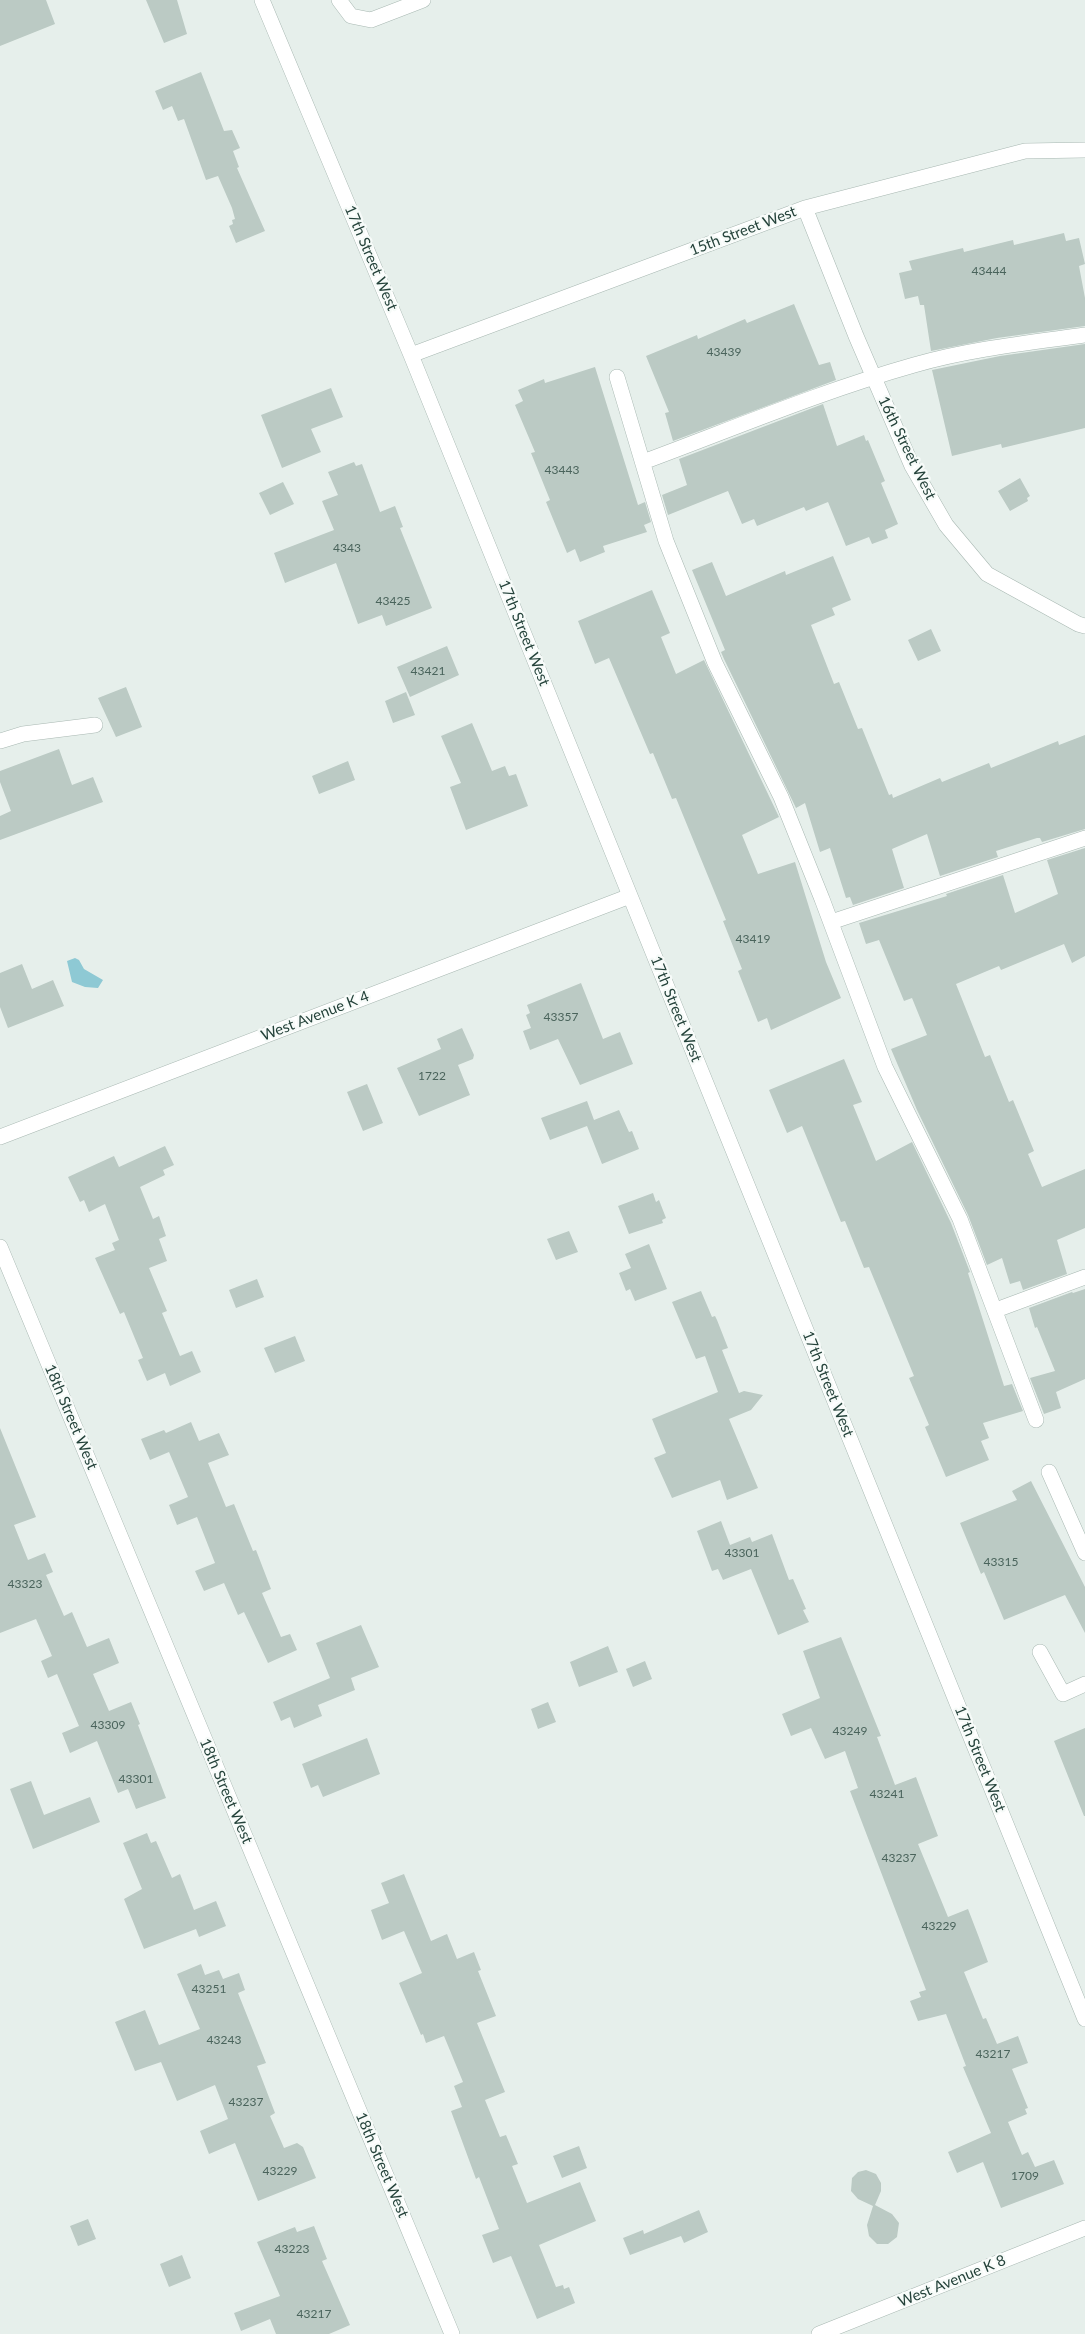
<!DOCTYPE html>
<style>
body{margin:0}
canvas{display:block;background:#e6efeb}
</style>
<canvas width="1085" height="2334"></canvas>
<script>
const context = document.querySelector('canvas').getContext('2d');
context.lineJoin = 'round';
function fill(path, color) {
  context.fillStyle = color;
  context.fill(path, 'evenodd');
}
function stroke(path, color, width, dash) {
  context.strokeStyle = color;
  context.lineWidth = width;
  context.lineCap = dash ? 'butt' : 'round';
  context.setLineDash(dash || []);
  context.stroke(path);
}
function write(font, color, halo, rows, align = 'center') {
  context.font = font + ' Lato,sans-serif';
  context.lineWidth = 4.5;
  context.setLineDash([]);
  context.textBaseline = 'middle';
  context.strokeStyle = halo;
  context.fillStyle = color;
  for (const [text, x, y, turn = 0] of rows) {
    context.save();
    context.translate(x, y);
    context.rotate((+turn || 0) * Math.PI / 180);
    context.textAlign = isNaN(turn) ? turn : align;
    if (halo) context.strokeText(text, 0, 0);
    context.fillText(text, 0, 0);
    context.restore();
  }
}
fill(new Path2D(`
 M 75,958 L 79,960 L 84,969 L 103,980 L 98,988 L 85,987 L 72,982 L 67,961 Z`), '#8ec9d4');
fill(new Path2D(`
 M 0,0 L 46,0 L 55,24 L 0,46 Z
 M 146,0 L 177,0 L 187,34 L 164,43 Z
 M 201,72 L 224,131 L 232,130 L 240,148 L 233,151 L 239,167 L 237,168 L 265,231 L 236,243 L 229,226 L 233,224 L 232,220 L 235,219 L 232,208 L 218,176 L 206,180 L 184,119 L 178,121 L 172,106 L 163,110 L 155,91 Z
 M 1064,233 L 1066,241 L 1079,238 L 1085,264 L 1079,266 L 1085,298 L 1085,326 L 997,338 L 931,351 L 924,305 L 920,305 L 918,296 L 905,299 L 899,273 L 912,270 L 909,261 L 963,248 L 964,252 L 1013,240 L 1014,245 Z
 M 794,304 L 819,365 L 830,362 L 836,380 L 673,441 L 665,413 L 669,412 L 646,356 L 697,335 L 698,339 L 745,319 L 747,323 Z
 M 1085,344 L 1085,428 L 1002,448 L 1001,444 L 952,456 L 932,370 L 1000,356 Z
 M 595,367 L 638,505 L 645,502 L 651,522 L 644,525 L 647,532 L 603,546 L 605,552 L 580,562 L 575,549 L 567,553 L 546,502 L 550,500 L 531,453 L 535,452 L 515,405 L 523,401 L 518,390 L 544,379 L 545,383 Z
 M 331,388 L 343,417 L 311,429 L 321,452 L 282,468 L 261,415 Z
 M 823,404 L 837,446 L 864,435 L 866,441 L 868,440 L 885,481 L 881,483 L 898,524 L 885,530 L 888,538 L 872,544 L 869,537 L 846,546 L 828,502 L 806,511 L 804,507 L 757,526 L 754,519 L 742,524 L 728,491 L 668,515 L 662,495 L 687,485 L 679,459 Z
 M 354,462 L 356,466 L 362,464 L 380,512 L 395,506 L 403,527 L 400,528 L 432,608 L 386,626 L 382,615 L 358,624 L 336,563 L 285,583 L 274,553 L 334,530 L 322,501 L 338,495 L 328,472 Z
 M 1020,478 L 1030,496 L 1027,498 L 1028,501 L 1010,511 L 998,491 Z
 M 283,482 L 294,504 L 270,515 L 259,493 Z
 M 833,556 L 851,600 L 832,608 L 835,615 L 811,625 L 834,684 L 839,682 L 858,729 L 862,728 L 889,795 L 892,794 L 893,798 L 940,778 L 942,782 L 989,763 L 991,768 L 1058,741 L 1059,745 L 1085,735 L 1085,829 L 1042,842 L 1040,838 L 1037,838 L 996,851 L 998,857 L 940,876 L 927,834 L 892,849 L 904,888 L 853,905 L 850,897 L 846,898 L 830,848 L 820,852 L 805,803 L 796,808 L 724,659 L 721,652 L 725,650 L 692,570 L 712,562 L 726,596 L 785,571 L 786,575 Z
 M 652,590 L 670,633 L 661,637 L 676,674 L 704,660 L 779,817 L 742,835 L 758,874 L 795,862 L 826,962 L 841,998 L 771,1030 L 767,1018 L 758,1022 L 738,971 L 742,969 L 723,921 L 726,920 L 676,798 L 672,799 L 653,753 L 650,754 L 609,658 L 595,664 L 578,621 Z
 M 931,629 L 941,651 L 918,661 L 908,640 Z
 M 447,646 L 459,675 L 410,697 L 397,667 Z
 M 126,687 L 142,727 L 116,737 L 98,698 Z
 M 406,692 L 415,715 L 393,723 L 385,701 Z
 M 472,723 L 492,771 L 505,766 L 509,776 L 516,774 L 528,806 L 466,830 L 450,787 L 461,783 L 441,736 Z
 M 59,749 L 72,785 L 93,777 L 103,802 L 0,840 L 0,816 L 11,811 L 0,782 L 0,771 Z
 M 348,761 L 355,780 L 319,794 L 312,776 Z
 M 1085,848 L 1085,956 L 1072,963 L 1064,944 L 1001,970 L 999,966 L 956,984 L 985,1057 L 990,1055 L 1009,1102 L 1013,1100 L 1034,1151 L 1028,1154 L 1042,1187 L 1085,1169 L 1085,1228 L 1057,1240 L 1067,1274 L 1023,1290 L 1020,1281 L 1010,1284 L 1002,1258 L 987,1265 L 968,1215 L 917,1110 L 891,1049 L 927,1035 L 912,998 L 904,1001 L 879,940 L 866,944 L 859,923 L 947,896 L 946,894 L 1003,875 L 1015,913 L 1058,894 L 1047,860 Z
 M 22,964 L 32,989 L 53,980 L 64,1006 L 8,1028 L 0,1007 L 0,973 Z
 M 581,983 L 603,1039 L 620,1032 L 633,1064 L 580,1085 L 558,1039 L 530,1050 L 523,1031 L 531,1028 L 526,1015 L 530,1013 L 527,1005 Z
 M 462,1028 L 474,1055 L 473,1059 L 458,1065 L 470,1095 L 419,1116 L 397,1068 L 441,1049 L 437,1039 Z
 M 844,1059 L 862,1102 L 853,1105 L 876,1161 L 912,1142 L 951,1223 L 970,1272 L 968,1273 L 1004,1386 L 1012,1384 L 1023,1411 L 983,1423 L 989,1438 L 981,1441 L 989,1460 L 946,1477 L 925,1427 L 929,1425 L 909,1378 L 914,1376 L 869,1267 L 864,1268 L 845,1221 L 841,1222 L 802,1126 L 787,1133 L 769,1090 Z
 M 367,1084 L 383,1123 L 363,1131 L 347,1092 Z
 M 587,1101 L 594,1120 L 619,1110 L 629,1132 L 632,1131 L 639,1149 L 602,1164 L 587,1126 L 550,1140 L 541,1118 Z
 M 165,1146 L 174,1165 L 163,1170 L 165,1175 L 140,1187 L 153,1219 L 159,1216 L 166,1236 L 159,1239 L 167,1261 L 149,1268 L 167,1311 L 162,1313 L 180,1356 L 192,1351 L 201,1372 L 170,1386 L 165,1373 L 147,1381 L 138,1360 L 143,1358 L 124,1312 L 120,1314 L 95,1258 L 115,1250 L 112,1243 L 119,1240 L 105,1204 L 89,1212 L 84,1200 L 80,1202 L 68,1177 L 114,1156 L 119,1167 Z
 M 653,1193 L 656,1202 L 659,1200 L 666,1218 L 662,1220 L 663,1223 L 629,1234 L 618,1206 Z
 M 569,1231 L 578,1252 L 556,1260 L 547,1239 Z
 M 649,1244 L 667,1289 L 635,1301 L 630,1289 L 626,1291 L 619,1273 L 631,1268 L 625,1254 Z
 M 257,1279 L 264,1297 L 236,1308 L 229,1290 Z
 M 1085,1289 L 1085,1379 L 1056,1392 L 1061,1408 L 1044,1414 L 1030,1378 L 1055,1371 L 1037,1327 L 1035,1328 L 1029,1308 L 1072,1292 L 1073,1293 Z
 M 701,1291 L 712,1317 L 715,1316 L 717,1320 L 728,1348 L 722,1350 L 739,1393 L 744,1391 L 763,1395 L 751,1410 L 729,1419 L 758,1488 L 727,1500 L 720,1480 L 672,1498 L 654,1458 L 666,1453 L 652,1419 L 718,1392 L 705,1356 L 696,1359 L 672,1302 Z
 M 295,1336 L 305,1361 L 275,1373 L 264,1348 Z
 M 191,1422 L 199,1441 L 219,1433 L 229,1455 L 208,1463 L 226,1507 L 234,1504 L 253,1551 L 256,1550 L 271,1589 L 262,1593 L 281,1637 L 290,1634 L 297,1650 L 268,1663 L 244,1612 L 238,1615 L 224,1583 L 204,1591 L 195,1571 L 215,1563 L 197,1517 L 177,1525 L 169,1505 L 188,1497 L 169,1452 L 150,1460 L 141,1439 L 164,1430 L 166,1433 Z
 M 0,1428 L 36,1517 L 14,1525 L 28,1560 L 45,1553 L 53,1572 L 46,1575 L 64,1616 L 72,1612 L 87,1647 L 109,1638 L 119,1663 L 93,1674 L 109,1711 L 131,1702 L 140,1724 L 138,1725 L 166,1798 L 136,1809 L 128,1789 L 118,1793 L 97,1741 L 70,1753 L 62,1733 L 79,1726 L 57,1674 L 48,1678 L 41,1661 L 52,1656 L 36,1619 L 0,1633 Z
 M 1031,1481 L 1085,1587 L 1085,1633 L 1065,1595 L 1004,1620 L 984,1572 L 981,1574 L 960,1523 L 1017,1500 L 1012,1491 Z
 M 721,1521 L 730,1545 L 750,1537 L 752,1542 L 772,1534 L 789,1580 L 793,1579 L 806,1609 L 803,1610 L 809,1622 L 778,1635 L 751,1569 L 723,1580 L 718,1569 L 712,1571 L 697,1531 Z
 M 361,1625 L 379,1667 L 351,1678 L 355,1690 L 318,1705 L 322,1716 L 294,1728 L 290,1717 L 281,1721 L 273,1702 L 330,1678 L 316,1643 Z
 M 841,1637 L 881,1736 L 877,1737 L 895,1785 L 916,1777 L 938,1836 L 918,1844 L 948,1917 L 968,1909 L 978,1935 L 988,1962 L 964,1972 L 983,2019 L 986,2018 L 997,2044 L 1018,2036 L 1028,2063 L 1012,2069 L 1028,2108 L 1025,2109 L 1027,2114 L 1008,2122 L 1022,2155 L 1028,2152 L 1035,2167 L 1054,2160 L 1064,2184 L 1001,2208 L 983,2162 L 957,2173 L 948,2152 L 991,2133 L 963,2067 L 966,2066 L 946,2014 L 918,2021 L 910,2001 L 921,1997 L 919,1992 L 926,1990 L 850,1791 L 858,1788 L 845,1751 L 825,1759 L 811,1728 L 791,1736 L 782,1714 L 820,1698 L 803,1651 Z
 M 608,1646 L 618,1672 L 579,1687 L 570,1662 Z
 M 645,1661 L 652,1679 L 633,1687 L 626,1669 Z
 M 548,1702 L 556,1722 L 538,1729 L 531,1709 Z
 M 1085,1728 L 1085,1816 L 1084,1816 L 1054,1741 Z
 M 367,1738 L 380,1774 L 323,1797 L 318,1785 L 311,1788 L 302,1764 Z
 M 31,1781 L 44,1815 L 90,1797 L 100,1822 L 33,1849 L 10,1789 Z
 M 147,1833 L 151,1843 L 156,1841 L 172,1878 L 180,1874 L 194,1910 L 216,1901 L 226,1926 L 199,1937 L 196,1929 L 144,1949 L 124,1899 L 142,1889 L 123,1843 Z
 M 404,1874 L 431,1941 L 447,1934 L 457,1959 L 474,1952 L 481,1970 L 478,1971 L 496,2016 L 477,2023 L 505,2092 L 485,2100 L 500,2137 L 506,2135 L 518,2164 L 512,2166 L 527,2203 L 580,2182 L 596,2221 L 539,2245 L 556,2287 L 563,2285 L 564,2289 L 569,2287 L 575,2303 L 537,2319 L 511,2256 L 493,2263 L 482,2235 L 499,2229 L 479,2177 L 476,2179 L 451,2111 L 462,2107 L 454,2086 L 463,2082 L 444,2036 L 426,2043 L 423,2034 L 421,2035 L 399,1983 L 422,1973 L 404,1931 L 382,1940 L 371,1910 L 389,1903 L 381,1883 Z
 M 201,1964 L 205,1975 L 219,1970 L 223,1979 L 239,1973 L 245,1990 L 238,1993 L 266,2063 L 257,2066 L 275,2113 L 270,2116 L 284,2148 L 297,2143 L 303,2147 L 316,2178 L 258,2201 L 235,2143 L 209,2154 L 200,2131 L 228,2119 L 215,2085 L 177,2101 L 161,2062 L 135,2071 L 115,2022 L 145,2010 L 159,2045 L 200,2029 L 177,1974 Z
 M 579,2146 L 587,2168 L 562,2178 L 553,2156 Z
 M 866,2170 L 876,2174 L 881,2183 L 881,2191 L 875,2205 L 892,2214 L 899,2223 L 897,2237 L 888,2244 L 877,2244 L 869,2236 L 867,2225 L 873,2206 L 858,2199 L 851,2191 L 852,2178 L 858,2172 Z
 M 699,2210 L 708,2232 L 684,2243 L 681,2236 L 630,2255 L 623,2238 L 643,2230 L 644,2234 Z
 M 88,2219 L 96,2239 L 78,2246 L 70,2226 Z
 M 314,2226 L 327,2259 L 322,2261 L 350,2325 L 329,2334 L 276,2334 L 270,2319 L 241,2331 L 234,2313 L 280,2296 L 257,2242 L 295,2227 L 297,2232 Z
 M 182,2255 L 191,2278 L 169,2287 L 160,2264 Z`), '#bbcac4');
const minor = new Path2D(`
 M 262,0 L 411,355 L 1085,2019
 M 339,0 L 351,16 L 371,20 L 423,0
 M 805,208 L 856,336 L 912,466 L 946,525 L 987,574 L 1078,624 L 1085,626
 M 411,355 L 805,208 L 1025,151 L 1085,150
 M 617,377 L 666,541 L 715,663 L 781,797 L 822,899 L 885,1067 L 960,1219 L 1036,1420
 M 643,462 C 732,429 822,391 914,365 C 970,349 1027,343 1085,335
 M 0,741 L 23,734 L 95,725
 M 831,922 L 1085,838
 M 0,1137 L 630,896
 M 0,1247 L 452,2334
 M 996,1310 L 1085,1277
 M 1049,1472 L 1085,1553
 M 1040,1652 L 1063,1694 L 1085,1684
 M 819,2334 L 1085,2228`);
stroke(minor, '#a8b8b2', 16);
stroke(minor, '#fff', 15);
write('12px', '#4a645c', null, [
 ["43444",989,271],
 ["43439",724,352],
 ["43443",562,470],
 ["4343",347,548],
 ["43425",393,601],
 ["43421",428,671],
 ["43419",753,939],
 ["43357",561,1017],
 ["1722",432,1076],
 ["43301",742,1553],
 ["43315",1001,1562],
 ["43323",25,1584],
 ["43309",108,1725],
 ["43249",850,1731],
 ["43301",136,1779],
 ["43241",887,1794],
 ["43237",899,1858],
 ["43229",939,1926],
 ["43251",209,1989],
 ["43243",224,2040],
 ["43217",993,2054],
 ["43237",246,2102],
 ["43229",280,2171],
 ["1709",1025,2176],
 ["43223",292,2249],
 ["43217",314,2314]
]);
write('15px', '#24423a', '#f7fbf9', [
 ["15th Street West",743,231,-21],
 ["17th Street West",371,258,67],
 ["16th Street West",907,448,64],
 ["17th Street West",524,633,68],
 ["17th Street West",676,1009,68],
 ["West Avenue K 4",315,1016,-21],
 ["17th Street West",828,1384,68],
 ["18th Street West",71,1417,67],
 ["17th Street West",980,1759,68],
 ["18th Street West",226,1791,67],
 ["18th Street West",382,2165,67],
 ["West Avenue K 8",952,2281,-22]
]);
</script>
